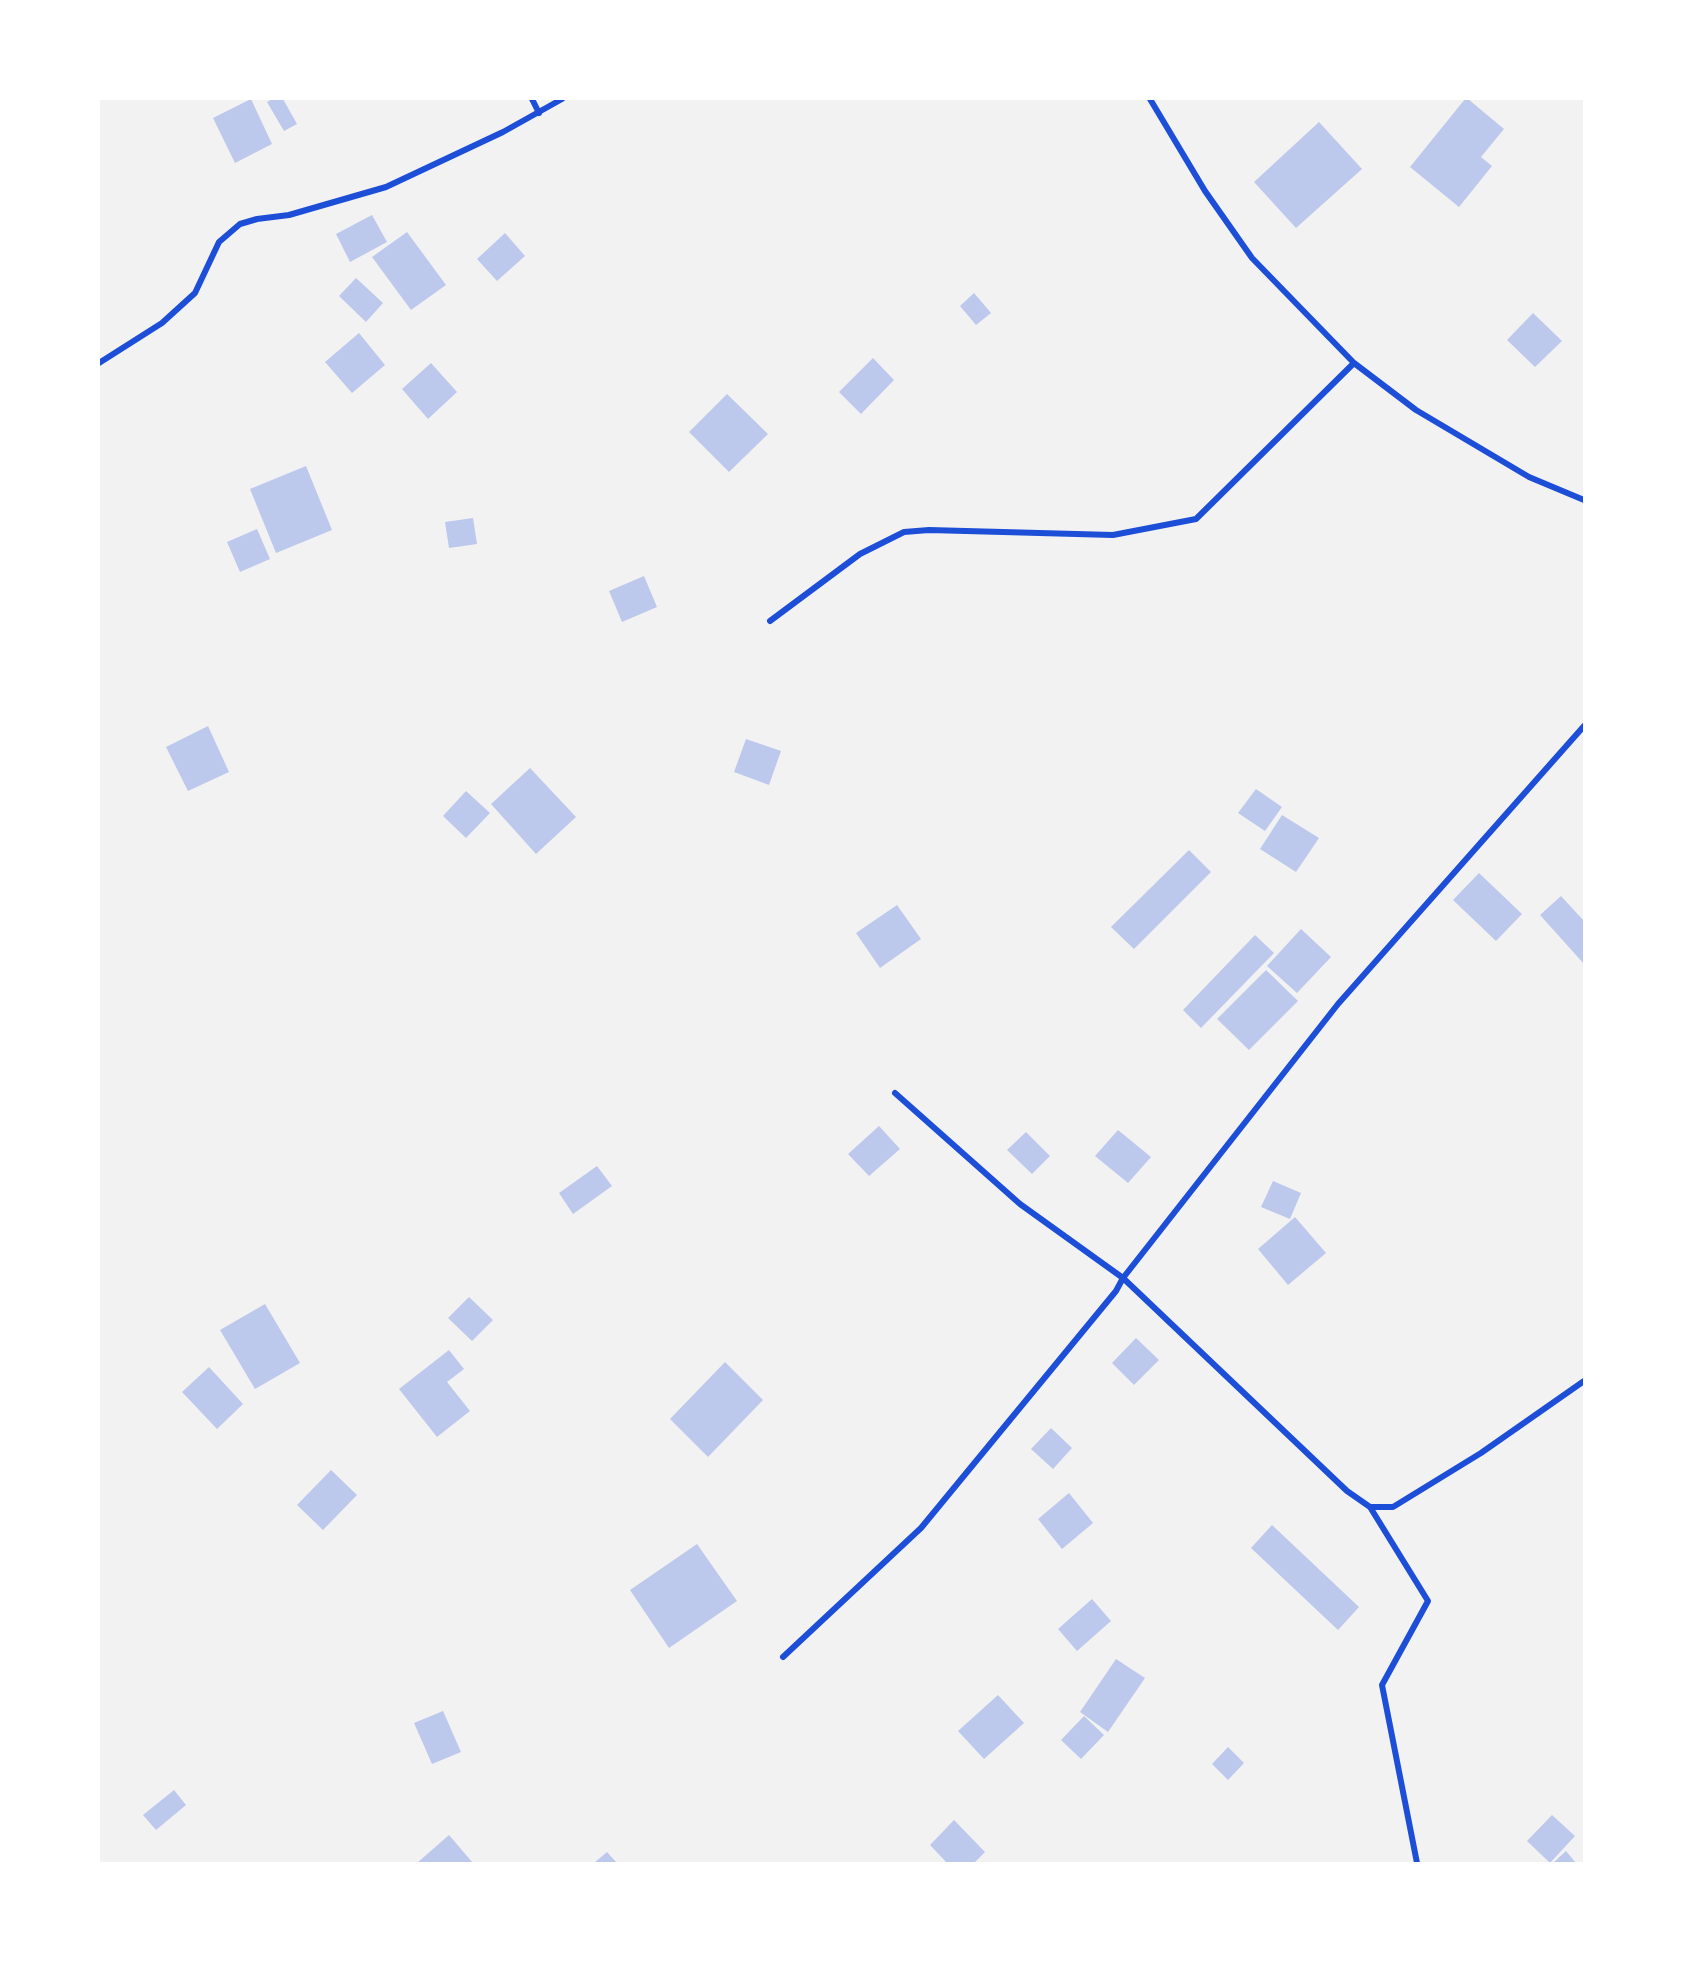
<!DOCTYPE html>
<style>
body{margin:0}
#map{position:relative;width:1683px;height:1962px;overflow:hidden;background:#f2f2f2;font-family:"Roboto Serif",serif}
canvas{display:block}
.frame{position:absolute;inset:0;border:100px solid #fff;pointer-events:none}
</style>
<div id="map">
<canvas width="1683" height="1962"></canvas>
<div class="frame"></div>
</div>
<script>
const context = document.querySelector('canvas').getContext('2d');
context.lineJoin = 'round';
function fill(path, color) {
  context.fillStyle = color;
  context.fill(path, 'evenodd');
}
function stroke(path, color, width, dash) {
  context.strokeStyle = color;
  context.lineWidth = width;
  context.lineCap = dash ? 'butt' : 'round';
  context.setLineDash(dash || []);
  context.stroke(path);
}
fill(new Path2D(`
 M 251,99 L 272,144 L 235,163 L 213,118 Z
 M 272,99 L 283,99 L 297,124 L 284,131 L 267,102 Z
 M 1465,99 L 1468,99 L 1504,129 L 1481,157 L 1492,166 L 1459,207 L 1410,167 Z
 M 1319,122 L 1362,169 L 1296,228 L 1254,182 Z
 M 372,215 L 387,242 L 350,262 L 336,234 Z
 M 407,232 L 446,285 L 411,310 L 372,257 Z
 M 505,233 L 525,256 L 497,281 L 477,259 Z
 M 356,278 L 383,303 L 366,322 L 339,296 Z
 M 974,293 L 991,313 L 976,325 L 960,306 Z
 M 1533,313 L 1562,341 L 1535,367 L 1507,340 Z
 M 359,333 L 385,365 L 352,393 L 325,362 Z
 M 873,358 L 894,380 L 861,414 L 839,392 Z
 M 431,363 L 457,392 L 428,419 L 402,389 Z
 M 727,394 L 768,434 L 729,472 L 689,432 Z
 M 306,466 L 332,530 L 276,553 L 250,489 Z
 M 473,518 L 477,544 L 449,548 L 445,522 Z
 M 257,529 L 270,559 L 240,572 L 227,542 Z
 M 644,576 L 657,607 L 622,622 L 609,591 Z
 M 208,726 L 229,772 L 188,791 L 166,747 Z
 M 746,739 L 781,751 L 769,785 L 734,772 Z
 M 530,768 L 576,817 L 536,854 L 491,804 Z
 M 1256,789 L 1282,807 L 1265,831 L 1238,813 Z
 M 466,791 L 490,813 L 466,838 L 443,816 Z
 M 1282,815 L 1319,838 L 1296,872 L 1260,849 Z
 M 1189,850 L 1211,872 L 1134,949 L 1111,927 Z
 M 1479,873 L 1522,914 L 1496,941 L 1453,900 Z
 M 1561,896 L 1584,921 L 1584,964 L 1540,915 Z
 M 897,905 L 921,939 L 880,968 L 856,933 Z
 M 1301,929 L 1331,957 L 1297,993 L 1267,966 Z
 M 1255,935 L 1274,953 L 1201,1028 L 1183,1010 Z
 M 1266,970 L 1298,1001 L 1249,1050 L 1217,1019 Z
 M 879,1126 L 900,1149 L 869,1176 L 848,1154 Z
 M 1118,1130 L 1151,1157 L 1128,1183 L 1095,1156 Z
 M 1026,1132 L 1050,1156 L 1032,1174 L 1007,1150 Z
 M 597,1166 L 612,1186 L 573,1214 L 559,1193 Z
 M 1273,1181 L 1301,1193 L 1290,1219 L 1261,1207 Z
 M 1295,1217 L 1326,1253 L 1288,1285 L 1258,1249 Z
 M 469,1297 L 493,1320 L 472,1341 L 448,1318 Z
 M 265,1304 L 300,1363 L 255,1389 L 220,1330 Z
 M 1136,1338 L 1159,1360 L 1134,1385 L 1112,1363 Z
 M 449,1350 L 464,1369 L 447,1382 L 470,1411 L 437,1437 L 399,1389 Z
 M 725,1362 L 763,1400 L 708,1457 L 670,1419 Z
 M 209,1367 L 243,1404 L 217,1429 L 182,1392 Z
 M 1051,1428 L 1072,1448 L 1053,1469 L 1031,1449 Z
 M 331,1470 L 357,1495 L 323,1530 L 297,1505 Z
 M 1069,1493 L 1093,1523 L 1062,1549 L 1038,1519 Z
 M 1272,1525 L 1359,1607 L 1338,1630 L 1251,1548 Z
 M 697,1544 L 737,1601 L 669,1648 L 630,1590 Z
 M 1092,1599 L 1111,1621 L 1077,1651 L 1058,1629 Z
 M 1116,1659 L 1145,1678 L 1108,1732 L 1080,1712 Z
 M 998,1695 L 1024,1723 L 984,1759 L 958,1731 Z
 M 443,1711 L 461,1752 L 432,1764 L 414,1723 Z
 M 1084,1716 L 1104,1735 L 1081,1759 L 1061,1740 Z
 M 1228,1747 L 1244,1763 L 1228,1780 L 1212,1764 Z
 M 174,1790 L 186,1805 L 156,1830 L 143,1815 Z
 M 1552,1815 L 1575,1836 L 1550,1863 L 1527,1841 Z
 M 954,1820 L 985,1852 L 974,1863 L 947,1863 L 930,1845 Z
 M 449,1835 L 473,1863 L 417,1863 Z
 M 1566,1851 L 1576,1863 L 1553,1863 Z
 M 607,1852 L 617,1863 L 594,1863 Z`), '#bdc9ec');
stroke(new Path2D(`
 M 532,99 L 539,113
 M 1150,99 L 1205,191 L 1252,258 L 1354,363 L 1416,410 L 1529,477 L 1584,500
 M 99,363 L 162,323 L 195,293 L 219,242 L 240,224 L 257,219 L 289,215 L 386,187 L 503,132 L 562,99
 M 770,621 L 860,554 L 904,532 L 929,530 L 1113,535 L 1196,519 L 1354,363
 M 895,1093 L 1020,1204 L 1123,1278 L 1347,1491 L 1370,1507 L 1393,1507 L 1481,1453 L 1584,1381
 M 1370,1507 L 1428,1601 L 1382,1685 L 1417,1863
 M 783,1657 L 921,1528 L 1116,1291 L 1123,1278 L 1338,1004 L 1584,726`), '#1d4ed8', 6);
</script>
